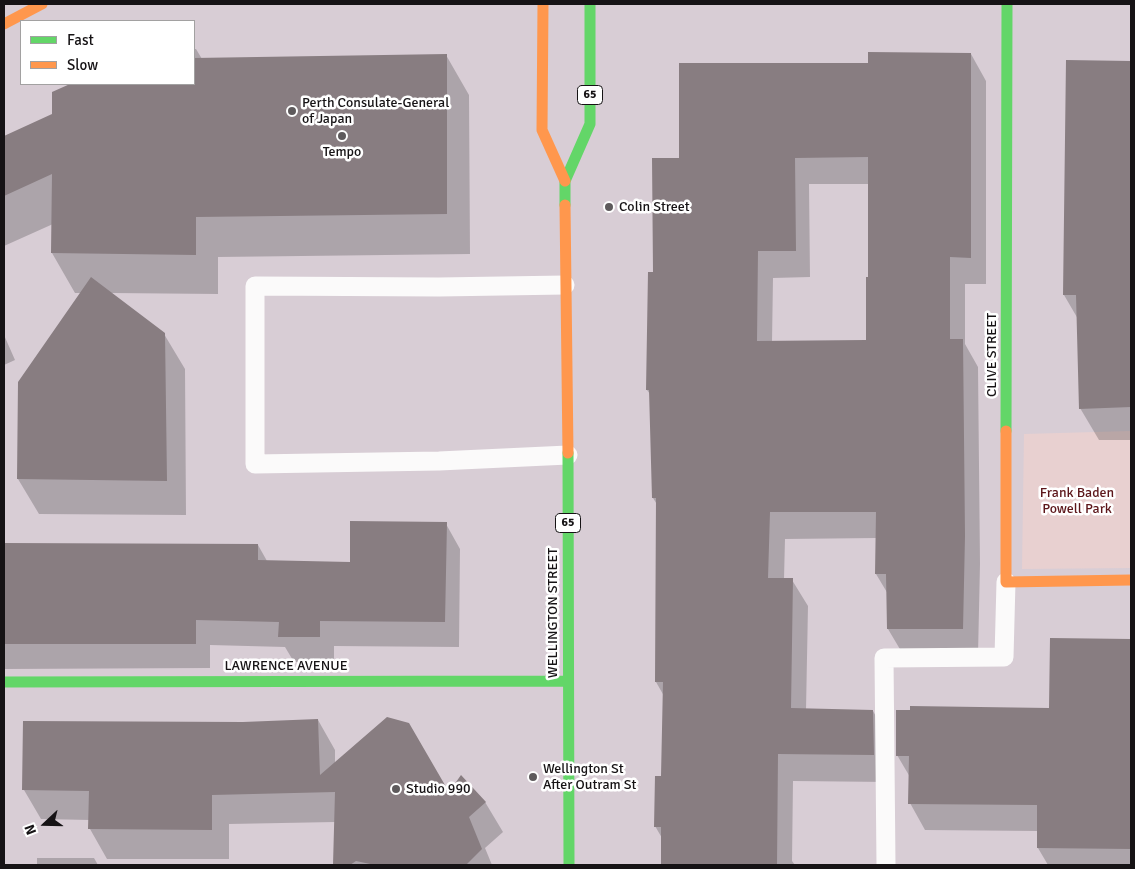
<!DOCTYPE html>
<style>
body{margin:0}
#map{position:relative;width:1135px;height:869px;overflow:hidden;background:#e3dde1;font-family:Signika,sans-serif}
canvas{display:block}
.frame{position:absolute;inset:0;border:5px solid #161315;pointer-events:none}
.legend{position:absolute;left:20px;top:20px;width:175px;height:65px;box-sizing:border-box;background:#fff;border:1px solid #a2a1a1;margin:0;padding:6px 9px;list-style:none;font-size:15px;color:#161315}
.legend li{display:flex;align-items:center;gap:10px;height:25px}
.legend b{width:25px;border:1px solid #a2a1a1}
.north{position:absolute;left:20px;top:799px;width:50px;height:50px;-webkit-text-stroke:4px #fff;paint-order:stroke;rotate:249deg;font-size:14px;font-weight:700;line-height:20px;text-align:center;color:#161315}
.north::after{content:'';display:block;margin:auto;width:18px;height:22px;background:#161315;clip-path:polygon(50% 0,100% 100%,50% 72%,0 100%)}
</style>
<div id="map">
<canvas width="1135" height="869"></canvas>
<div class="frame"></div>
<ul class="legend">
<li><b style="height:6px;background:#63d668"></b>Fast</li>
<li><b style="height:6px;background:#ff974d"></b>Slow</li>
</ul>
<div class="north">N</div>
</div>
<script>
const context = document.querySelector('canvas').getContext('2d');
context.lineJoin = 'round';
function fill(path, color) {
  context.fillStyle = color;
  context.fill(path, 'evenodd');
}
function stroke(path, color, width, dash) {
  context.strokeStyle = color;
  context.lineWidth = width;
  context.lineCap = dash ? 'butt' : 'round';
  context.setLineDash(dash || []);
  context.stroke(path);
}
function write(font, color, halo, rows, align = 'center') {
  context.font = font + ' Signika,sans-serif';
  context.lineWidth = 5;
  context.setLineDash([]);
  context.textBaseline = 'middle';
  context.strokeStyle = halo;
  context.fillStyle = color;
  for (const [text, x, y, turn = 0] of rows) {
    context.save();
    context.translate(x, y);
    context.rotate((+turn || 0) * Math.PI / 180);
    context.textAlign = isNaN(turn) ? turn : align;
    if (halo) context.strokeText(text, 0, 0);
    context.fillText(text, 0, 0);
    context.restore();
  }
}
fill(new Path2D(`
 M 4,4 L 1131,4 L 1131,865 L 4,865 ZM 21,21 L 194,21 L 194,84 L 21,84 Z`), '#d8cdd5');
fill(new Path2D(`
 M 1131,431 L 1131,568 L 1022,569 L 1024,434 Z`), '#e8d0d0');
fill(new Path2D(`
 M 194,49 L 196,49 L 202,59 L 446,55 L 469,95 L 470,254 L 218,257 L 218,294 L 111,293 L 164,334 L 185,369 L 186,515 L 39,514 L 18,479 L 82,293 L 75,293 L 52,253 L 53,224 L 4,246 L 4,138 L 53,115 L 54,93 L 73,84 L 194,84 Z
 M 971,54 L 986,81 L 986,284 L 965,284 L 965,344 L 978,367 L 980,564 L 978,655 L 904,656 L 888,629 L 888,594 L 876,574 L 877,538 L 785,539 L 784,579 L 792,580 L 808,606 L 806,710 L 873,711 L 888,738 L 888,782 L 793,781 L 792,861 L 795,865 L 662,865 L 662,838 L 655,826 L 663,777 L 664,696 L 656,682 L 658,506 L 653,498 L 650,394 L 647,390 L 654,274 L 680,159 L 870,64 ZM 809,184 L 869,184 L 869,279 L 867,341 L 772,342 L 773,278 L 810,277 Z
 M 1067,62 L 1131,63 L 1131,440 L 1099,440 L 1080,408 L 1078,319 L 1064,295 Z
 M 4,335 L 15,360 L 4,365 Z
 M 446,524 L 460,549 L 459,647 L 334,646 L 334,662 L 294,662 L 285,647 L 210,645 L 210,668 L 4,669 L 4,544 L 258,545 L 267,561 L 351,563 Z
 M 1052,639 L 1131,640 L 1131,865 L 1048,865 L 1038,848 L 1038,831 L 925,830 L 910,803 L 910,777 L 897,755 L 1050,709 Z
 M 318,720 L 335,750 L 335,764 L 485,802 L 503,832 L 485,848 L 492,865 L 334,865 L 335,822 L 229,824 L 229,859 L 107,859 L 90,829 L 90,820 L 41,819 L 24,790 L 243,723 Z
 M 37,858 L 94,858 L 98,865 L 37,865 Z`), '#0003');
fill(new Path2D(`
 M 868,52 L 971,53 L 971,258 L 950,257 L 950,339 L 963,339 L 965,536 L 963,629 L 887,629 L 886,574 L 875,574 L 876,512 L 770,512 L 768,578 L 793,578 L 791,708 L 873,710 L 874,755 L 778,754 L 777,865 L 661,865 L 661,827 L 654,827 L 655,776 L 661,776 L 663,682 L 655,682 L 656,498 L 652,498 L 649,390 L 646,390 L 648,272 L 653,272 L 652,158 L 679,158 L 679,63 L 868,63 ZM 868,157 L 868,277 L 866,277 L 866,340 L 757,341 L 758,251 L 796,251 L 795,158 Z
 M 447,54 L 447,214 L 196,217 L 196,255 L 51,253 L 52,174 L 4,196 L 4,136 L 52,114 L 52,92 L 70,84 L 194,84 L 194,58 Z
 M 1066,60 L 1131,61 L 1131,407 L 1079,409 L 1076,295 L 1063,295 Z
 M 91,277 L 165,333 L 167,481 L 17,479 L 18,382 Z
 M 350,521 L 447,522 L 445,622 L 320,621 L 320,637 L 278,637 L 279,622 L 196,620 L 196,644 L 4,644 L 4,543 L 258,544 L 258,560 L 350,562 Z
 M 1050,638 L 1131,639 L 1131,849 L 1037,848 L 1037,805 L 908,804 L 909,756 L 896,756 L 896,710 L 910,710 L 910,706 L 1049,708 Z
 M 387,717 L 409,723 L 449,792 L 461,775 L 486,802 L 469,817 L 482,849 L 466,865 L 375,865 L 356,861 L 350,865 L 333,865 L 335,792 L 212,795 L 212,830 L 88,829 L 89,791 L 22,790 L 23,721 L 243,722 L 318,719 L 320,775 Z`), '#887d81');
stroke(new Path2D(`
 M 565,285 L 439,287 L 255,286 L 255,464 L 439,461 L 568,455
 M 886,865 L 884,658 L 1004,657 L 1006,582`), '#fbfafa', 19);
stroke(new Path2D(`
 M 565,205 L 565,181 L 590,124 L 590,4
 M 1006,431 L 1007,4
 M 568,453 L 569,865
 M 4,682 L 568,681`), '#63d668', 11);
stroke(new Path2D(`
 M 543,4 L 542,130 L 565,181
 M 4,24 L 42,4
 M 565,205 L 568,453
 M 1006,431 L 1006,582 L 1131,580`), '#ff974d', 11);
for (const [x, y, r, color] of [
 [292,111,5,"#5e5a5c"],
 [342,136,5,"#5e5a5c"],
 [609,207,5,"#5e5a5c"],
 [533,777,5,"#5e5a5c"],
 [396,789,5,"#5e5a5c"]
]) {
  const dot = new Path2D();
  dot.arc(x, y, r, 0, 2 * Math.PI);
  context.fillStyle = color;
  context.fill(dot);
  stroke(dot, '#fff', 2);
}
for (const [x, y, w] of [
 [590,95,25],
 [568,523,25]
]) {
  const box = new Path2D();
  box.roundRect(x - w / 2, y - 9.5, w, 19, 4);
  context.fillStyle = '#fff';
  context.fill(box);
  stroke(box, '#161315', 1);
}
write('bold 12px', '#161315', null, [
 ["65",590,95],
 ["65",568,523]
]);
write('14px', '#161315', '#fff', [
 ["Perth Consulate-General",302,103],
 ["of Japan",302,119],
 ["Tempo",342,152,"center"],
 ["Colin Street",619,207],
 ["Wellington St",543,769],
 ["After Outram St",543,785],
 ["Studio 990",406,789]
], 'left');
write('14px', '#161315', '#fff', [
 ["CLIVE STREET",992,355,-90],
 ["WELLINGTON STREET",553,613,-90],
 ["LAWRENCE AVENUE",286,666]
]);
write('14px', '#5d171b', '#fff', [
 ["Frank Baden",1077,493],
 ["Powell Park",1077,509]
]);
</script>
